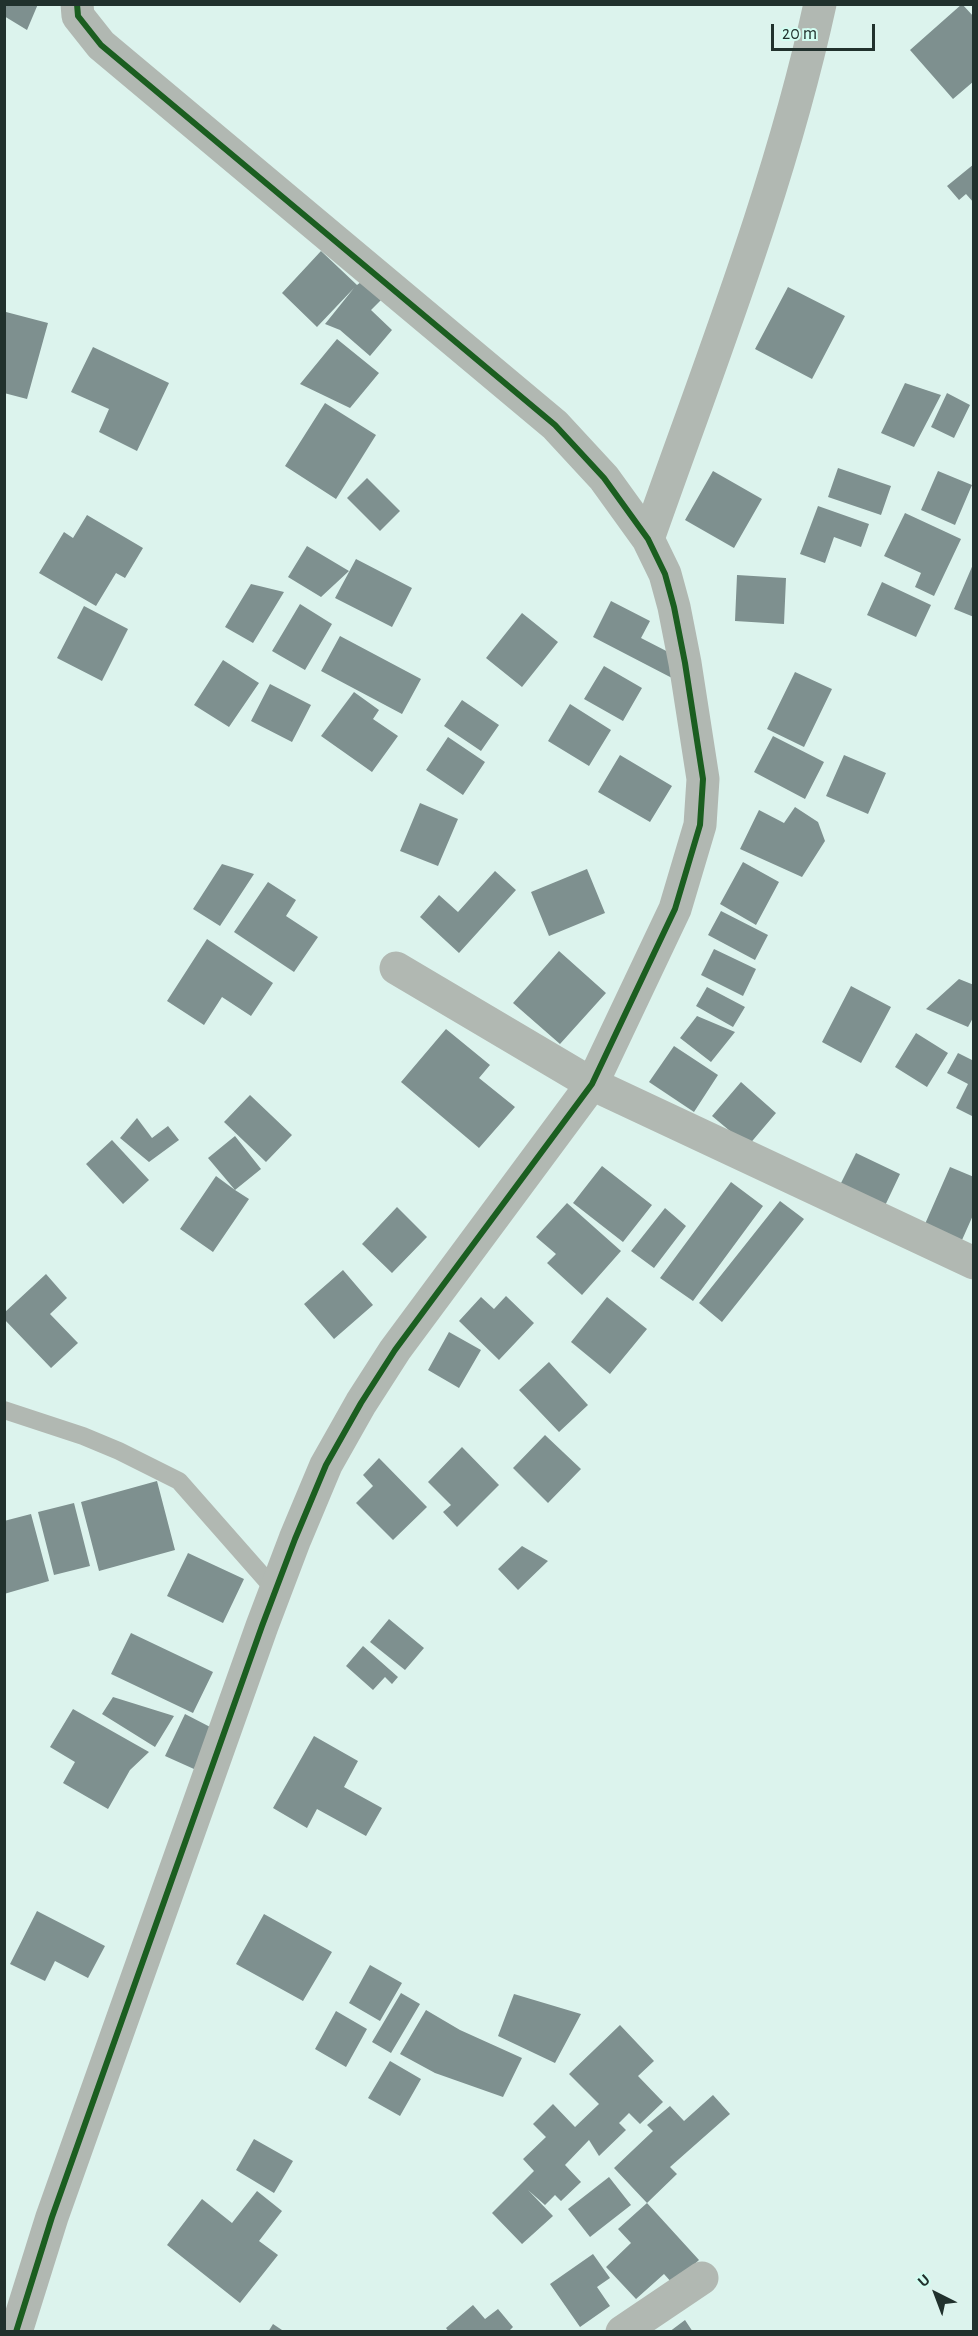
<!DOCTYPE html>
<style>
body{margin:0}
#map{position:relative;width:978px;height:2336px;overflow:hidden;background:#dcf3ed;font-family:"Alegreya Sans",sans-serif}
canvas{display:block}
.frame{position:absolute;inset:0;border:6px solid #21312d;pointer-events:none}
.north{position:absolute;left:906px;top:2264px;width:60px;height:60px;-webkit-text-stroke:4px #d2fdf1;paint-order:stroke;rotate:318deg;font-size:16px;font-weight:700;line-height:24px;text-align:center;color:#21312d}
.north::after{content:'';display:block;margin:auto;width:21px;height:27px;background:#21312d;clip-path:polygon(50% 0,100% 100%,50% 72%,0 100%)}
.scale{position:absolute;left:771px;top:24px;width:104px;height:27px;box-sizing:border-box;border:3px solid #21312d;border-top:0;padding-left:8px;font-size:18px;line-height:21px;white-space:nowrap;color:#21312d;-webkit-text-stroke:4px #d2fdf1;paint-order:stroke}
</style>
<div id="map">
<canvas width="978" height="2336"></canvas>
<div class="frame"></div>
<div class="north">U</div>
<div class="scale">20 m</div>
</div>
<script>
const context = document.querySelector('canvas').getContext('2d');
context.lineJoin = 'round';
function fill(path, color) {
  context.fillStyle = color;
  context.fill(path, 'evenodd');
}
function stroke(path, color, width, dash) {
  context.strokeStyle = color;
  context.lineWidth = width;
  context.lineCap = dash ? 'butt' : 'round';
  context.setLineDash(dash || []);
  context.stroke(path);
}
fill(new Path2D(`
 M 4,4 L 38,4 L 27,30 L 4,16 Z
 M 962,4 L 974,17 L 974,81 L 953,99 L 910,50 Z
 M 974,164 L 974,203 L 966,194 L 959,200 L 947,186 Z
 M 321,251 L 357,285 L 365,279 L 385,296 L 371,310 L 392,330 L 370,356 L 340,330 L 325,324 L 354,288 L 317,327 L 282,293 Z
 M 788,287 L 845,316 L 812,379 L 755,349 Z
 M 6,312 L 48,323 L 27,399 L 4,393 Z
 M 337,339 L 379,373 L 350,408 L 300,384 Z
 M 93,347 L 169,383 L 137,451 L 99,432 L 109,409 L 71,392 Z
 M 905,383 L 941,395 L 914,447 L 881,433 Z
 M 947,393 L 970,405 L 954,438 L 931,427 Z
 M 325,403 L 376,435 L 336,499 L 285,466 Z
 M 838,468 L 891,486 L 881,515 L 828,497 Z
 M 713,471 L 762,499 L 734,548 L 685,520 Z
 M 938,471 L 972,485 L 955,525 L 921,510 Z
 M 367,478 L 400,511 L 380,531 L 347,498 Z
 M 818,506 L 869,524 L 861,547 L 834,537 L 825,563 L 800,554 Z
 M 905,513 L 961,539 L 934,596 L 915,587 L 921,573 L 884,556 Z
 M 87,515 L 143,548 L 125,578 L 116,573 L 96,606 L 39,573 L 64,532 L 73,538 Z
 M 307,546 L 349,571 L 321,597 L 288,577 Z
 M 356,559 L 412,588 L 392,627 L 335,598 Z
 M 974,562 L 974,617 L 954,609 Z
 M 737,575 L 786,578 L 784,624 L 735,621 Z
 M 882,582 L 931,605 L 916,637 L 867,615 Z
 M 251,584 L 284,592 L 253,643 L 225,627 Z
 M 611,601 L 650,621 L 641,638 L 676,656 L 672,678 L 593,637 Z
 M 300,604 L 332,624 L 305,670 L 272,651 Z
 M 84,606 L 128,629 L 102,681 L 57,658 Z
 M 522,613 L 558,642 L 522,687 L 486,658 Z
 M 340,636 L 421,679 L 402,714 L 321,671 Z
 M 223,660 L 259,683 L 229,727 L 194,705 Z
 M 604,666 L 642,688 L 623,721 L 584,699 Z
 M 795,672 L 832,689 L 804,747 L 767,729 Z
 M 270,684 L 311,705 L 292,742 L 251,721 Z
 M 354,692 L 379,710 L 373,719 L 398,736 L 372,772 L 321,736 Z
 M 462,700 L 499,725 L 481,751 L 444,726 Z
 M 570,704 L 611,730 L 589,766 L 548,741 Z
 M 773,736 L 824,762 L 805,799 L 754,772 Z
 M 448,737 L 485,762 L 463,795 L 426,770 Z
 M 620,755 L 672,786 L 650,822 L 598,792 Z
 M 844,755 L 886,773 L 868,814 L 826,796 Z
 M 420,803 L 458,819 L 438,866 L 400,851 Z
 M 795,807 L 818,822 L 825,841 L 802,877 L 740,849 L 759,810 L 784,823 Z
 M 743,862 L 779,882 L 756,925 L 720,904 Z
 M 222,864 L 254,874 L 220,926 L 193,909 Z
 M 587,869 L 605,913 L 549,936 L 531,892 Z
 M 495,871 L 516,890 L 459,953 L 420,917 L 439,895 L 458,912 Z
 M 268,882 L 296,900 L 286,916 L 318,937 L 294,972 L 234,932 Z
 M 721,911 L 768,935 L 755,960 L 708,935 Z
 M 207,939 L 273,983 L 251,1016 L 222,997 L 204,1025 L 167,1001 Z
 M 714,949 L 756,969 L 743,996 L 701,975 Z
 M 559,951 L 606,993 L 560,1044 L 513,1003 Z
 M 959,979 L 974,985 L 974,1016 L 968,1027 L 926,1009 Z
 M 851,986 L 891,1007 L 861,1063 L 822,1042 Z
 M 707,987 L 745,1007 L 733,1027 L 696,1006 Z
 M 697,1016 L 735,1032 L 711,1062 L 680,1038 Z
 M 446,1029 L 490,1065 L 479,1078 L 515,1107 L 479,1148 L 401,1082 Z
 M 916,1033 L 948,1053 L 927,1087 L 895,1067 Z
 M 674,1046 L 718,1075 L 694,1112 L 649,1082 Z
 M 958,1053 L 974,1061 L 974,1117 L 956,1108 L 968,1084 L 947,1073 Z
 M 741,1082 L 776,1113 L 748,1146 L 712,1116 Z
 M 250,1095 L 292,1135 L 266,1162 L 224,1122 Z
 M 137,1118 L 152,1138 L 168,1126 L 179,1140 L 149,1162 L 120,1138 Z
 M 235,1136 L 261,1169 L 235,1190 L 249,1199 L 213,1252 L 180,1229 L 216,1176 L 235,1190 L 208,1158 Z
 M 112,1140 L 149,1180 L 123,1204 L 86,1164 Z
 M 856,1153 L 900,1174 L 882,1212 L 838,1189 Z
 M 602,1166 L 652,1205 L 623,1242 L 573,1203 Z
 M 950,1167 L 974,1177 L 974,1213 L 962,1240 L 925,1224 Z
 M 731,1182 L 763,1206 L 693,1301 L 660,1278 Z
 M 780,1201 L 804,1219 L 722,1322 L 699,1303 Z
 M 567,1203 L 621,1251 L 582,1295 L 547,1263 L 556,1254 L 536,1237 Z
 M 397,1207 L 427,1237 L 392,1273 L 362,1244 Z
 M 665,1208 L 686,1226 L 654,1268 L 631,1251 Z
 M 343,1270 L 373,1305 L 334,1339 L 304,1304 Z
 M 46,1274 L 67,1298 L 50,1314 L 78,1343 L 51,1368 L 4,1319 L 4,1313 Z
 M 506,1296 L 534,1323 L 499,1360 L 459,1321 L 481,1297 L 494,1309 Z
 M 607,1297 L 647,1329 L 610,1374 L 571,1342 Z
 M 449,1332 L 481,1350 L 459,1388 L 428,1370 Z
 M 549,1362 L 588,1405 L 559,1432 L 519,1390 Z
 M 545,1435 L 581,1469 L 548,1503 L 513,1468 Z
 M 462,1447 L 499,1485 L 457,1527 L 443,1512 L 451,1505 L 428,1482 Z
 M 379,1458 L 427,1507 L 393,1540 L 356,1503 L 373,1486 L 363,1475 Z
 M 157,1481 L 175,1550 L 99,1571 L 81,1502 Z
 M 74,1503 L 90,1566 L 54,1575 L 38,1512 Z
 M 31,1514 L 49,1581 L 4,1594 L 4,1521 Z
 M 522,1546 L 548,1561 L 518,1590 L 498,1569 Z
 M 188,1553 L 244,1579 L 223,1623 L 167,1596 Z
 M 389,1619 L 424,1648 L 405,1670 L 370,1642 Z
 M 131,1633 L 213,1672 L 193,1713 L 111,1674 Z
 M 363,1646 L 398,1677 L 392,1684 L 385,1677 L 373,1690 L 346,1666 Z
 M 113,1697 L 174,1716 L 155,1747 L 102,1714 Z
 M 73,1709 L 149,1752 L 130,1770 L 108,1809 L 63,1783 L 75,1762 L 50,1747 Z
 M 185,1714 L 214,1729 L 194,1769 L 165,1756 Z
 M 314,1736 L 358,1761 L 344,1787 L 382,1808 L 366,1836 L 317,1809 L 307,1828 L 273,1808 Z
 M 37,1911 L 105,1946 L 88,1978 L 55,1961 L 45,1981 L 10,1964 Z
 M 264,1914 L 332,1952 L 303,2001 L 236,1964 Z
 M 370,1965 L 402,1983 L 380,2021 L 349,2003 Z
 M 401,1993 L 420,2004 L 391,2053 L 372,2042 Z
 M 514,1994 L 581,2014 L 555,2063 L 498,2036 Z
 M 426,2010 L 460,2030 L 522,2058 L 503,2097 L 435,2073 L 400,2054 Z
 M 336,2011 L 367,2029 L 346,2067 L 315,2049 Z
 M 620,2025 L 654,2061 L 638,2076 L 663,2102 L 640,2124 L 629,2113 L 619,2123 L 626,2130 L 599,2156 L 589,2140 L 565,2165 L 581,2182 L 561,2201 L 555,2195 L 545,2205 L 528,2190 L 553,2216 L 522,2244 L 492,2213 L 534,2171 L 523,2159 L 546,2137 L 533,2124 L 553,2104 L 575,2127 L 599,2104 L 569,2074 Z
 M 390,2061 L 421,2079 L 400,2116 L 368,2098 Z
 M 713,2095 L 730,2114 L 670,2167 L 677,2174 L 647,2203 L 614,2168 L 653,2131 L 647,2125 L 670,2106 L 684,2121 Z
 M 254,2139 L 293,2161 L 274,2193 L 236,2170 Z
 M 609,2177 L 631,2205 L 590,2237 L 568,2209 Z
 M 257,2191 L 282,2211 L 259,2241 L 278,2255 L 240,2303 L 167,2245 L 202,2199 L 232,2223 Z
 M 647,2203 L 699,2260 L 673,2284 L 664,2274 L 636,2299 L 606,2267 L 631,2243 L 618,2229 Z
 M 593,2254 L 610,2278 L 597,2287 L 610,2306 L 580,2327 L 550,2284 Z
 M 473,2305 L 485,2319 L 498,2309 L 513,2327 L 508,2332 L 449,2332 L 446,2328 Z
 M 685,2320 L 693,2332 L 669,2332 Z
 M 273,2324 L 285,2332 L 268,2332 Z`), '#7e908f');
stroke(new Path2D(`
 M 4,1410 L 83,1436 L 119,1451 L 179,1481 L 275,1590`), '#b1b8b2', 18);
stroke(new Path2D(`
 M 648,539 C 710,363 780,187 820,4
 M 396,968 L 592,1084 L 974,1263
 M 16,2332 L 52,2217 L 262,1626 L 295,1539 L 326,1465 L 361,1403 L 395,1350 L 592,1084 L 675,909 L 700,825 L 703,779 L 685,663 L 674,607 L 665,574 L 648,539 L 604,478 L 555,425 L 101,45 L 78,16 L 77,4
 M 622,2332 L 702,2278`), '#b1b8b2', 33);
stroke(new Path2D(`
 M 16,2332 L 52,2217 L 262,1626 L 295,1539 L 326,1465 L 361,1403 L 395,1350 L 592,1084 L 675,909 L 700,825 L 703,779 L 685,663 L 674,607 L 665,574 L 648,539 L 604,478 L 555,425 L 101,45 L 78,16 L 77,4`), '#1b5e20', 6);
</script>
